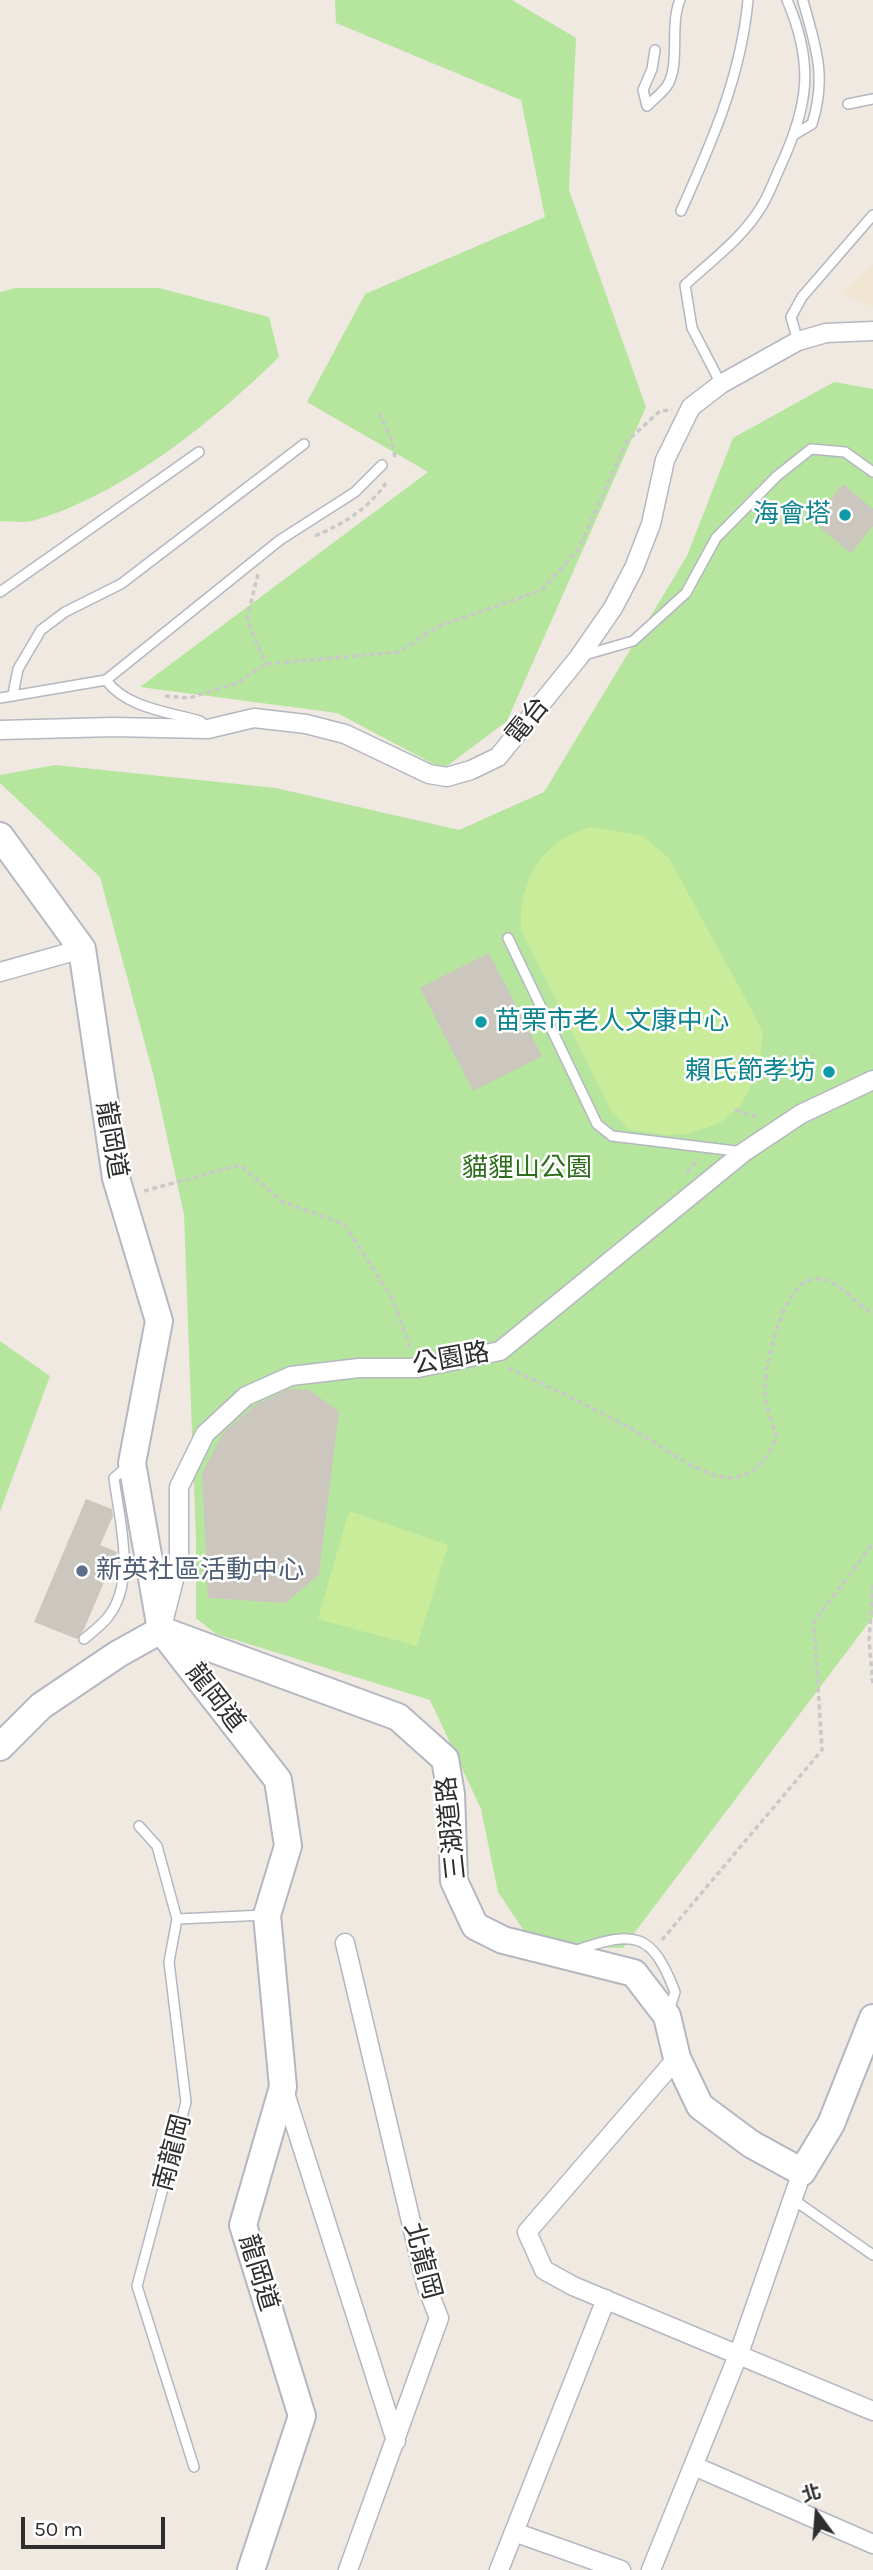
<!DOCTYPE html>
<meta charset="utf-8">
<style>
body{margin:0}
#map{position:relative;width:873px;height:2570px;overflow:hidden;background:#efe9e1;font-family:Karla,"Noto Sans TC",sans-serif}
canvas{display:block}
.north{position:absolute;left:782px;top:2479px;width:70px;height:70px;-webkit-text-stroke:5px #fff;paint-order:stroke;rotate:344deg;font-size:19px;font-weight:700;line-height:28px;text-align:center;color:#2e2e2e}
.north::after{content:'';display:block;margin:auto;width:24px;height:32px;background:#2e2e2e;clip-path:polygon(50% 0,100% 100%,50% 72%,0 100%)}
.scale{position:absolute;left:21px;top:2517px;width:144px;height:32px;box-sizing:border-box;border:4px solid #2e2e2e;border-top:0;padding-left:9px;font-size:21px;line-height:24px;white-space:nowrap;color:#2e2e2e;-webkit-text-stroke:5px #fff;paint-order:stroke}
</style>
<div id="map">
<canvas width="873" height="2570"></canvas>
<div class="north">北</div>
<div class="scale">50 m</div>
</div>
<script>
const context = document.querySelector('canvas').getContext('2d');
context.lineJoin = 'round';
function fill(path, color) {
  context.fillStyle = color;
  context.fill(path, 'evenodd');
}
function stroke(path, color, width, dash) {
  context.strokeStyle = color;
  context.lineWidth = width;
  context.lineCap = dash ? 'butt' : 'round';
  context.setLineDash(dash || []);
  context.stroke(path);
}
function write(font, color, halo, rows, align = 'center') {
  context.font = font + ' Karla,"Noto Sans TC",sans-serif';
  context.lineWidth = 5;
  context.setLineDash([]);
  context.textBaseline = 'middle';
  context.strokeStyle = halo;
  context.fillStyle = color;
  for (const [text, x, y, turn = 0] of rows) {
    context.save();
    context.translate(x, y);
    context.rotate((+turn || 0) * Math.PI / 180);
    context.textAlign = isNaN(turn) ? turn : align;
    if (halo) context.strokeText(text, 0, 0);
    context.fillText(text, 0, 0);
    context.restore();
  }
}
fill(new Path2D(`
 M 873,264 L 873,307 L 841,293 Z`), '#f0e6d1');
fill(new Path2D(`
 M 335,0 L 512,0 L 576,38 L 569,190 L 646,407 L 507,721 L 443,769 L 337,713 L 140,687 L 428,472 L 307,402 L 365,294 L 545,217 L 521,100 L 336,23 Z
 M 15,288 L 159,288 L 269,317 L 279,357 C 214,421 121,496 32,521 C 22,523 10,521 0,521 L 0,292 Z
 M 834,382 L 873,389 L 873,1617 L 623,1948 L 534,1946 L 498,1892 L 481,1809 L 430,1700 L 216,1634 L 196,1618 L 196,1540 L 184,1215 L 154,1077 L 100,877 L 0,783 L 0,775 L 55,765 L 276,788 L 459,830 L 544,792 L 687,556 L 733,438 Z
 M 0,1341 L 50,1376 L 0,1512 Z`), '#b6e59e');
fill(new Path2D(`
 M 593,827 L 643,836 L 669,858 L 763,1031 L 759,1071 L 741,1105 L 721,1123 L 688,1134 L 668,1135 L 630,1130 L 612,1113 L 521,930 C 517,881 544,837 593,827 Z
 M 349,1511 L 448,1545 L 417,1646 L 318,1619 Z`), '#c9ec9a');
fill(new Path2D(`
 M 843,484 L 873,509 L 873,526 L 851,553 L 812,521 Z
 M 489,953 L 542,1056 L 473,1091 L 420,988 Z
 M 289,1389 L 309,1390 L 339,1411 L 319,1575 L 285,1603 L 208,1598 L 202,1473 L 224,1432 L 257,1404 Z
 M 86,1499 L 112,1509 L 113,1516 L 100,1545 L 117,1552 L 84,1629 L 77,1639 L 34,1622 Z`), '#cbc7bf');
const lane = new Path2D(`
 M 655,50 L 652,69 L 643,90 L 647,106 C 653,100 662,93 667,86 C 681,64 669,26 680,0
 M 848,104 L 873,99
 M 795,134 L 812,124 C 827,77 816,47 803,1
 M 681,211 C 712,142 741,76 748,0
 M 798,341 L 791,317 L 802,297 L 873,215
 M 721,384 L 692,328 L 685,285 C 711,261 745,236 763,204 C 770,192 775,178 781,165 C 809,104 814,63 787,0
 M 0,592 L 199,452
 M 581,656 L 633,641 L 686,593 L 716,538 L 777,476 L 811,449 L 845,452 L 873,472
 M 13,694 L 18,669 L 41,630 L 65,612 L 121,584 L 304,444
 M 0,698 L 106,680
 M 207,727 L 200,721 C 169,712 126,708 106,680 L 280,540 L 355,492 L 382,465
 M 508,938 L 597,1124 L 612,1136 L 744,1152
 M 84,1639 C 92,1632 102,1625 108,1617 C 137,1581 119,1519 114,1478 L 128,1466
 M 139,1826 L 157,1846 L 177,1919
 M 577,1950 C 635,1930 652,1932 675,1992 L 669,2011
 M 794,2200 L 873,2255
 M 194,2467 L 137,2286 L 186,2102 L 169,1962 L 177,1919 L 265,1915`);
const street = new Path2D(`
 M 0,730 L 113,727 L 208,729 L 254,718 L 306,724 L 345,734 L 429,774 L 447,777 L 471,770 L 498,757 L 579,657 L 613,608 L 634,568 L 651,524 L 665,460 L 691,407 L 721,384 L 798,341 L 826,333 L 873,331
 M 0,972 L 82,949
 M 163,1623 L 179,1560 L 179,1487 L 205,1434 L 246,1396 L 291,1376 L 359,1368 L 418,1368 L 500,1351 L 744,1152 L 801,1114 L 873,1080
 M 345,1943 L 426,2285 L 439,2318 L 348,2570
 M 677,2058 L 527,2232 L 544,2270 L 573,2286 L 873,2411
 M 283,2087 L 396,2441
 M 694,2466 L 873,2544
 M 514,2532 L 621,2570
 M 499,2570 L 606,2299
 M 651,2570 L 739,2353 L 802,2172`);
const secondary = new Path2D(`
 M 0,836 L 82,949 L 116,1178 L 159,1321 L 132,1463 L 161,1630 L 278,1780 L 288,1846 L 267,1915 L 283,2087 L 243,2225 L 302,2416 L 251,2570
 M 0,1747 L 41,1706 L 118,1654 L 161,1630 L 398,1717 L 445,1759 L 451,1794 L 454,1881 L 475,1926 L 503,1940 L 634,1973 L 667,2016 L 677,2058 L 700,2106 L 751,2144 L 802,2172 L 831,2124 L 873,2018`);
stroke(lane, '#b4b7c1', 12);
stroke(street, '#b4b7c1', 21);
stroke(secondary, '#b4b7c1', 30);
stroke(new Path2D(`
 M 379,413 L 392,440 L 395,458
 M 315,536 C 345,523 370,508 388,480
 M 258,574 L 247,619 L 266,664
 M 165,696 L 189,698 L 235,684 L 266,664 L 399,652 L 439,626 L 542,590 L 578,550 L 626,442 L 660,411 L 672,410
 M 735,1110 L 760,1117
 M 687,1173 L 699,1159
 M 144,1191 L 240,1165 L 283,1202 L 344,1224 L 392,1298 L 411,1349
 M 508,1368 C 552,1388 596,1409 637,1432 C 665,1448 690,1470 722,1477 C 751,1482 768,1459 777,1437 C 772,1422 765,1406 765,1390 C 764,1366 783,1286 810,1280 C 836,1273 853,1303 873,1314
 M 873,1585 L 869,1640 L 873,1686
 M 662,1940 L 822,1750 L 814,1622 L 873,1543`), '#c9c9c9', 3.5, [5, 3.5]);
stroke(lane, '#fff', 9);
stroke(street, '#fff', 18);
stroke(secondary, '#fff', 26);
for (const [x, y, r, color] of [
 [845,515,7,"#0f9aa8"],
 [481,1022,7,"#0f9aa8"],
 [829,1072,7,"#0f9aa8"],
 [82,1571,7,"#5c6f8a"]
]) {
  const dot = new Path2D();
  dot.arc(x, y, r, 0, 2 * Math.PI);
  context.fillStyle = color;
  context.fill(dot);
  stroke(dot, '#fff', 2.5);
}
write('26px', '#0d838f', '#fff', [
 ["海會塔",831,515],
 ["苗栗市老人文康中心",495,1022,"left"],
 ["賴氏節孝坊",815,1072]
], 'right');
write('26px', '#2e2e2e', '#fff', [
 ["電台",528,721,-51],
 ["龍岡道",111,1140,80],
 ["公園路",451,1359,-10],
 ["龍岡道",215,1698,52],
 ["三湖道路",452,1828,-96],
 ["南龍岡",173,2153,-75],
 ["北龍岡",422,2261,75],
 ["龍岡道",258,2273,73]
]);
write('26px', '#2c6e1b', '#fff', [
 ["貓貍山公園",527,1169]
]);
write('26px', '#4e5e75', '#fff', [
 ["新英社區活動中心",96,1571]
], 'left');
</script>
